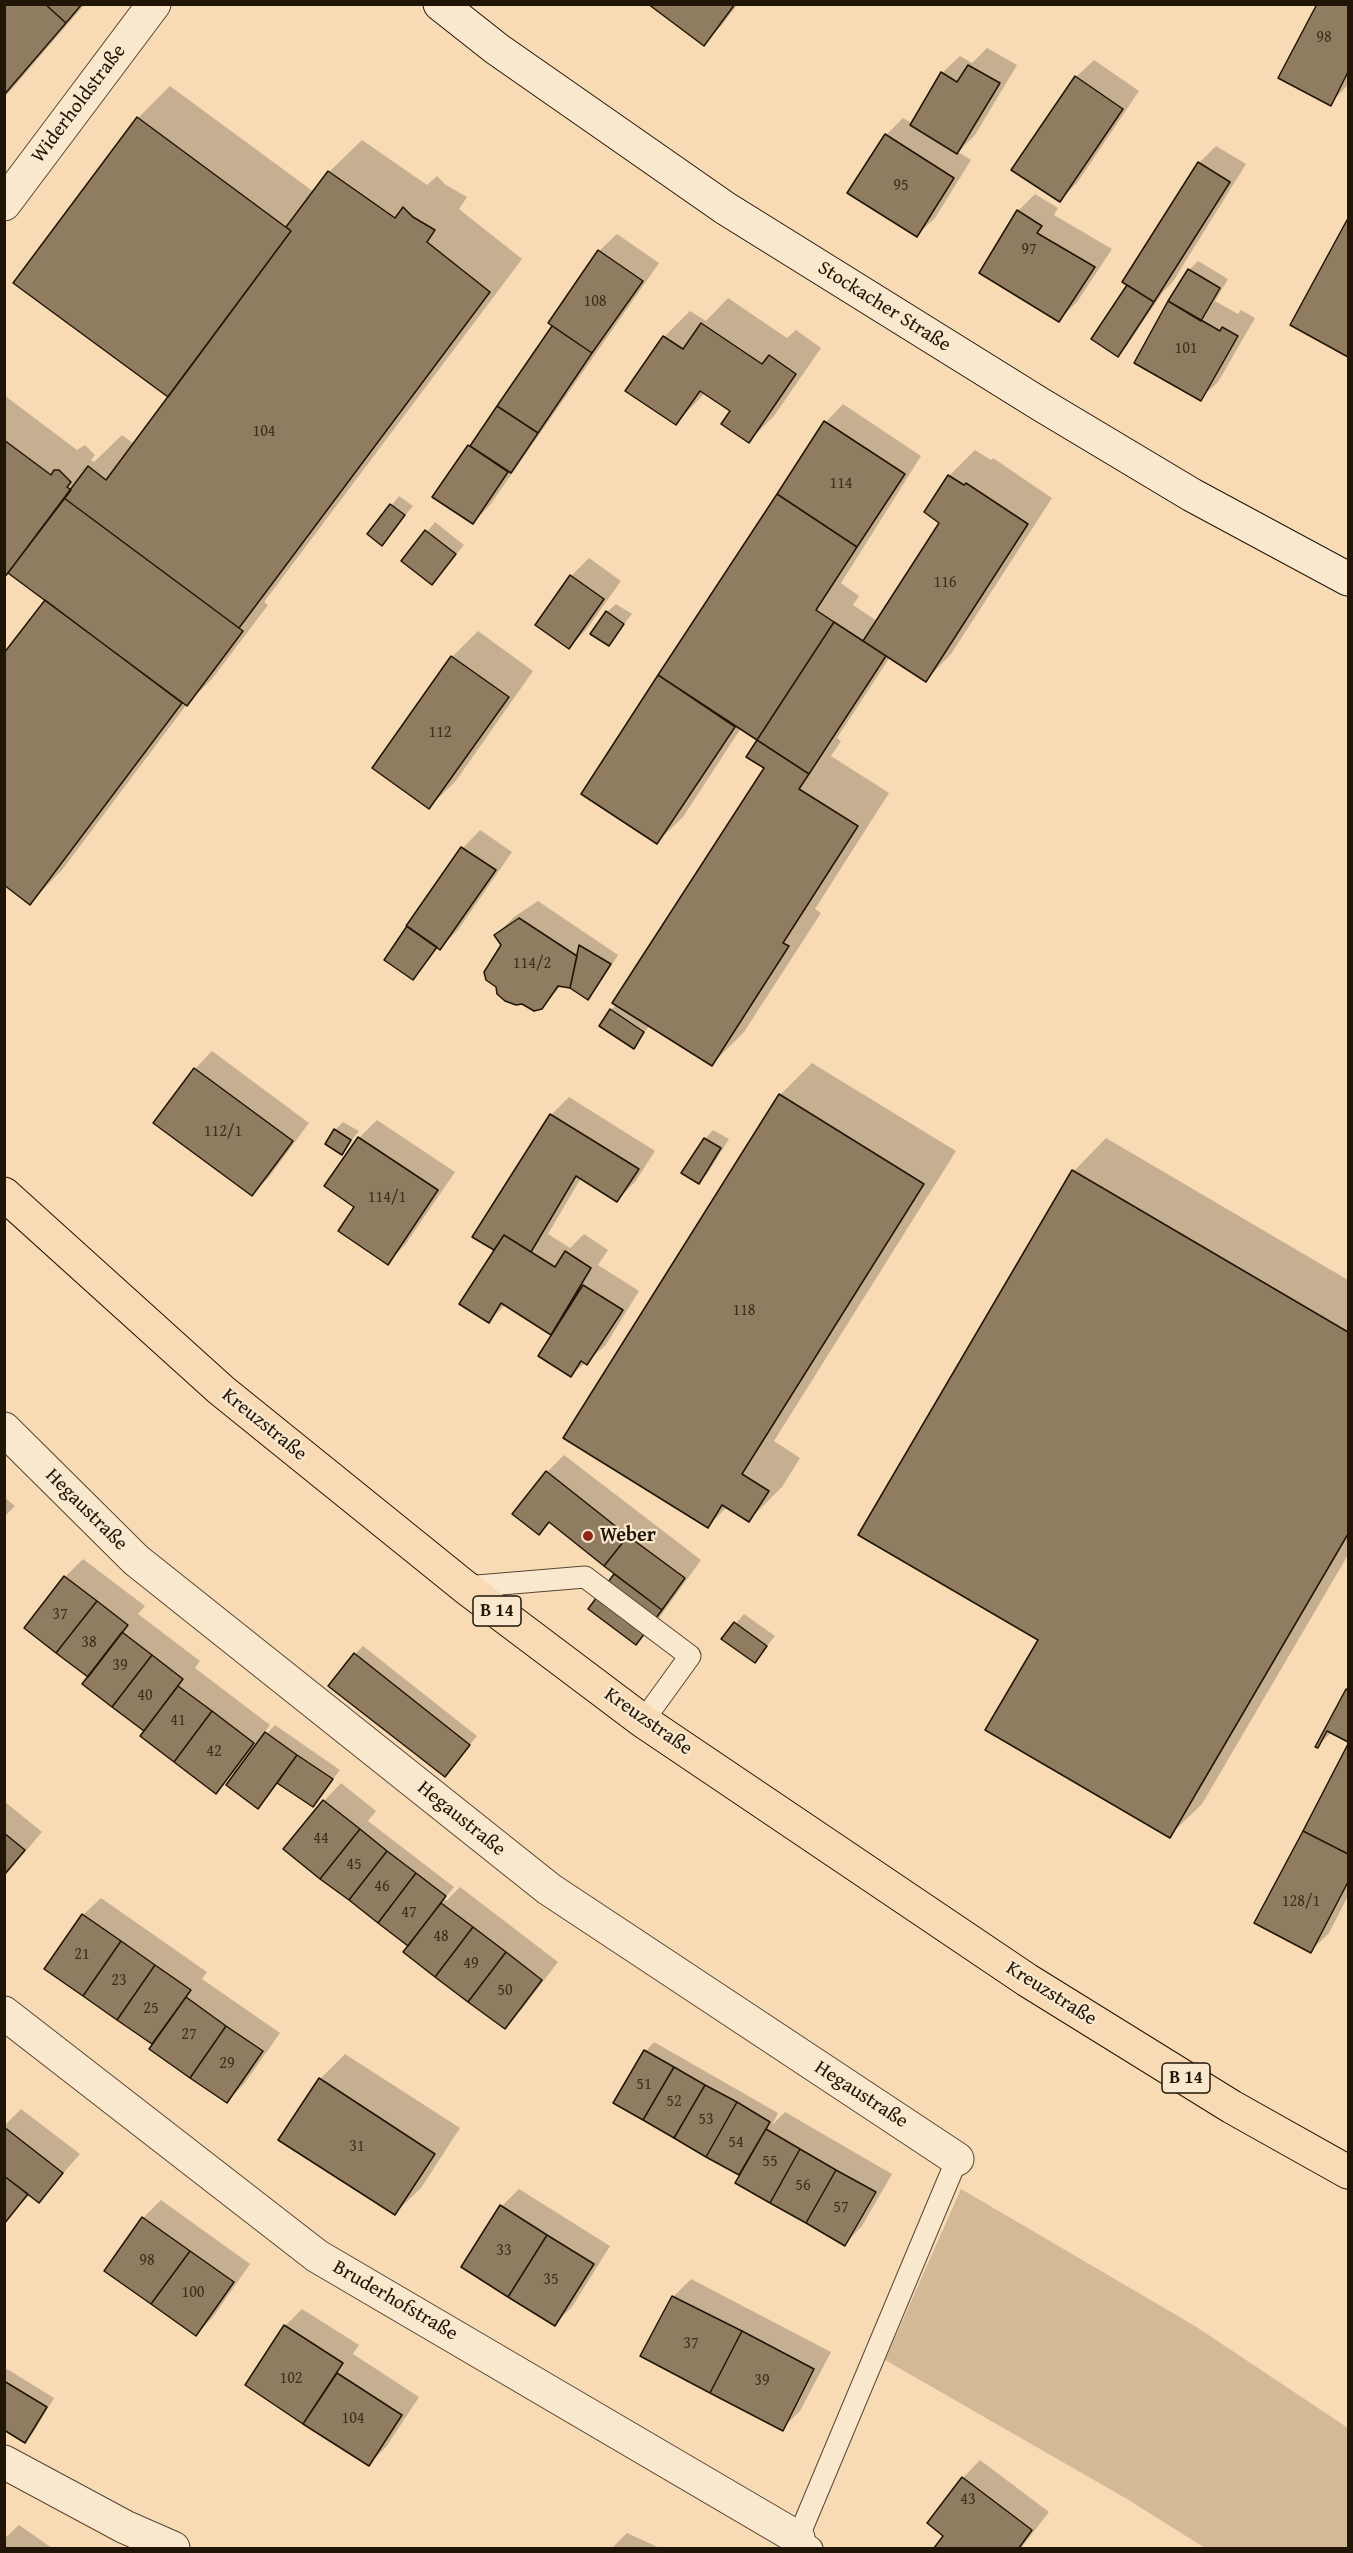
<!DOCTYPE html>
<meta charset="utf-8">
<style>
body{margin:0}
#map{position:relative;width:1353px;height:2553px;overflow:hidden;background:#f8dbb4;font-family:"Gentium Book Plus",serif}
canvas{display:block}
.frame{position:absolute;inset:0;border:6px solid #201506;pointer-events:none}
</style>
<div id="map">
<canvas width="1353" height="2553"></canvas>
<div class="frame"></div>
</div>
<script>
const context = document.querySelector('canvas').getContext('2d');
context.lineJoin = 'round';
function fill(path, color) {
  context.fillStyle = color;
  context.fill(path, 'evenodd');
}
function stroke(path, color, width, dash) {
  context.strokeStyle = color;
  context.lineWidth = width;
  context.lineCap = dash ? 'butt' : 'round';
  context.setLineDash(dash || []);
  context.stroke(path);
}
function write(font, color, halo, rows, align = 'center') {
  context.font = font + ' "Gentium Book Plus",serif';
  context.lineWidth = 4.5;
  context.setLineDash([]);
  context.textBaseline = 'middle';
  context.strokeStyle = halo;
  context.fillStyle = color;
  for (const [text, x, y, turn = 0] of rows) {
    context.save();
    context.translate(x, y);
    context.rotate((+turn || 0) * Math.PI / 180);
    context.textAlign = isNaN(turn) ? turn : align;
    if (halo) context.strokeText(text, 0, 0);
    context.fillText(text, 0, 0);
    context.restore();
  }
}
fill(new Path2D(`
 M 961,2189 L 1195,2326 L 1348,2428 L 1348,2548 L 1205,2548 L 1127,2499 L 885,2360 Z`), '#d3b996');
fill(new Path2D(`
 M 4,4 L 85,4 L 4,98 Z
 M 650,4 L 738,4 L 721,26 L 704,44 Z
 M 1319,4 L 1348,4 L 1348,85 L 1330,104 Z
 M 987,48 L 1017,65 L 975,135 L 958,152 L 971,160 L 935,218 L 917,235 L 886,135 L 903,118 L 912,123 L 942,73 L 960,56 L 972,63 Z
 M 1094,60 L 1139,91 L 1077,183 L 1060,200 L 1076,77 Z
 M 170,86 L 314,192 L 329,172 L 362,140 L 427,185 L 437,176 L 446,185 L 467,197 L 459,209 L 522,259 L 264,602 L 268,605 L 212,679 L 187,704 L 62,870 L 30,903 L 47,600 L 9,572 L 4,576 L 4,395 L 77,450 L 85,445 L 95,455 L 91,460 L 94,462 L 122,435 L 134,444 L 170,396 L 138,118 Z
 M 1216,146 L 1246,164 L 1172,283 L 1163,292 L 1126,347 L 1117,355 L 1129,285 L 1199,163 Z
 M 1035,194 L 1058,208 L 1054,215 L 1112,249 L 1077,302 L 1059,320 L 1018,211 Z
 M 1348,221 L 1348,355 L 1292,324 Z
 M 617,234 L 659,263 L 490,505 L 473,523 L 469,446 L 480,435 L 554,326 L 599,251 Z
 M 1198,261 L 1228,279 L 1215,301 L 1238,314 L 1241,310 L 1255,318 L 1218,382 L 1200,399 L 1189,270 Z
 M 728,298 L 787,338 L 796,330 L 821,348 L 774,416 L 749,441 L 732,411 L 705,393 L 676,423 L 627,390 L 664,337 L 690,311 L 706,321 Z
 M 843,404 L 921,456 L 841,583 L 859,596 L 853,605 L 877,621 L 941,523 L 949,476 L 975,450 L 991,460 L 993,458 L 1052,498 L 951,654 L 926,680 L 890,657 L 837,738 L 841,741 L 831,756 L 889,793 L 815,909 L 821,913 L 744,1032 L 711,1065 L 650,1025 L 633,1047 L 611,1010 L 617,1004 L 766,767 L 759,739 L 741,728 L 683,817 L 657,842 L 583,793 L 826,422 Z
 M 399,496 L 413,506 L 382,544 L 369,533 Z
 M 435,522 L 464,545 L 432,583 L 403,561 Z
 M 589,558 L 621,581 L 586,630 L 569,647 L 537,625 L 571,576 Z
 M 616,604 L 632,614 L 608,644 L 607,612 Z
 M 478,631 L 533,671 L 455,782 L 429,807 L 452,657 Z
 M 480,830 L 512,852 L 458,930 L 440,948 L 438,946 L 413,979 L 408,925 L 463,848 Z
 M 538,901 L 618,955 L 596,989 L 588,998 L 570,987 L 562,985 L 541,1008 L 496,935 L 514,917 Z
 M 212,1051 L 309,1123 L 269,1177 L 252,1194 L 195,1069 Z
 M 812,1063 L 956,1151 L 774,1441 L 800,1458 L 782,1487 L 749,1520 L 727,1507 L 708,1526 L 780,1095 Z
 M 569,1097 L 655,1151 L 635,1182 L 617,1200 L 581,1178 L 548,1234 L 570,1248 L 584,1234 L 608,1250 L 598,1265 L 639,1291 L 605,1346 L 571,1375 L 553,1335 L 506,1304 L 489,1321 L 496,1249 L 474,1236 L 551,1115 Z
 M 377,1120 L 455,1172 L 405,1245 L 387,1263 L 356,1206 L 359,1138 Z
 M 343,1122 L 359,1131 L 342,1153 L 335,1130 Z
 M 713,1130 L 729,1139 L 707,1174 L 698,1182 L 705,1139 Z
 M 1106,1138 L 1348,1280 L 1348,1555 L 1202,1804 L 1169,1836 L 1040,1640 L 1074,1171 Z
 M 564,1455 L 701,1560 L 654,1625 L 636,1643 L 590,1609 L 616,1573 L 550,1522 L 539,1533 L 547,1472 Z
 M 4,1497 L 15,1506 L 4,1517 Z
 M 83,1559 L 145,1606 L 138,1614 L 200,1661 L 195,1668 L 270,1725 L 265,1732 L 267,1733 L 275,1725 L 340,1770 L 313,1805 L 279,1782 L 258,1807 L 233,1774 L 215,1792 L 90,1677 L 26,1628 L 65,1577 Z
 M 744,1614 L 775,1636 L 755,1661 L 724,1638 Z
 M 363,1646 L 477,1736 L 445,1775 L 355,1654 Z
 M 1348,1688 L 1348,1740 L 1332,1732 L 1317,1746 Z
 M 1348,1747 L 1348,1896 L 1329,1933 L 1311,1951 L 1256,1922 Z
 M 341,1783 L 376,1811 L 368,1821 L 454,1887 L 444,1899 L 446,1901 L 460,1887 L 558,1962 L 522,2009 L 504,2027 L 410,1945 L 285,1849 L 324,1801 Z
 M 4,1801 L 42,1832 L 4,1877 Z
 M 101,1898 L 207,1972 L 202,1979 L 280,2033 L 244,2084 L 227,2101 L 154,2044 L 46,1969 L 83,1915 Z
 M 654,2042 L 778,2113 L 772,2125 L 785,2112 L 892,2174 L 862,2226 L 845,2244 L 744,2168 L 739,2173 L 615,2103 L 646,2051 Z
 M 345,2054 L 460,2128 L 421,2188 L 395,2213 L 320,2079 Z
 M 21,2109 L 80,2154 L 39,2201 L 30,2194 L 4,2223 L 4,2126 Z
 M 519,2189 L 610,2246 L 572,2307 L 554,2324 L 502,2206 Z
 M 161,2200 L 250,2264 L 213,2317 L 196,2334 L 106,2271 L 143,2218 Z
 M 691,2279 L 831,2352 L 800,2411 L 782,2429 L 673,2297 Z
 M 302,2309 L 359,2345 L 353,2354 L 419,2397 L 386,2447 L 369,2464 L 247,2384 L 285,2326 Z
 M 7,2369 L 54,2398 L 33,2433 L 25,2441 L 4,2428 L 4,2371 Z
 M 980,2460 L 1049,2512 L 1021,2548 L 936,2548 L 945,2536 L 963,2478 Z
 M 19,2525 L 52,2548 L 4,2548 L 4,2539 Z
 M 627,2533 L 660,2548 L 612,2548 Z`), '#0003');
const building = new Path2D(`
 M 4,4 L 45,4 L 66,23 L 4,95 Z
 M 45,4 L 82,4 L 66,23 Z
 M 648,4 L 735,4 L 704,46 Z
 M 1317,4 L 1348,4 L 1348,72 L 1331,106 L 1278,78 Z
 M 968,65 L 1000,83 L 957,154 L 910,125 L 941,72 L 957,82 Z
 M 1075,76 L 1123,109 L 1060,202 L 1011,170 Z
 M 137,117 L 291,231 L 168,397 L 13,283 Z
 M 885,134 L 954,178 L 917,237 L 847,193 Z
 M 1198,162 L 1230,182 L 1154,302 L 1122,282 Z
 M 328,171 L 395,218 L 403,207 L 413,217 L 435,230 L 427,242 L 490,292 L 239,628 L 64,498 L 88,466 L 106,480 L 291,231 L 286,227 Z
 M 1017,210 L 1042,226 L 1037,233 L 1095,267 L 1059,322 L 979,273 Z
 M 1347,220 L 1348,221 L 1348,357 L 1290,325 Z
 M 598,250 L 643,281 L 592,353 L 548,323 Z
 M 1188,269 L 1220,288 L 1201,321 L 1168,301 Z
 M 1127,285 L 1154,302 L 1118,357 L 1091,339 Z
 M 1168,301 L 1220,331 L 1222,327 L 1238,336 L 1201,401 L 1134,363 Z
 M 701,323 L 762,364 L 769,355 L 796,374 L 749,443 L 721,424 L 730,411 L 700,391 L 676,425 L 625,391 L 663,336 L 683,349 Z
 M 552,326 L 592,353 L 538,433 L 497,406 Z
 M 497,406 L 538,433 L 511,473 L 470,446 Z
 M 824,421 L 905,474 L 857,547 L 777,494 Z
 M 4,440 L 51,475 L 54,470 L 59,470 L 71,482 L 67,487 L 71,490 L 4,578 Z
 M 468,445 L 508,472 L 473,524 L 432,497 Z
 M 948,475 L 964,485 L 966,483 L 1028,524 L 926,682 L 863,641 L 939,523 L 924,512 Z
 M 777,494 L 857,547 L 816,610 L 834,622 L 757,740 L 658,675 Z
 M 64,498 L 243,631 L 187,706 L 8,573 Z
 M 390,504 L 405,515 L 382,546 L 367,534 Z
 M 425,530 L 456,554 L 432,585 L 401,561 Z
 M 570,575 L 604,599 L 569,649 L 535,625 Z
 M 45,600 L 182,703 L 30,905 L 4,885 L 4,653 Z
 M 606,611 L 624,624 L 609,646 L 590,634 Z
 M 834,622 L 886,656 L 809,774 L 757,740 Z
 M 451,656 L 509,697 L 429,809 L 372,768 Z
 M 658,675 L 735,727 L 657,844 L 581,794 Z
 M 757,740 L 809,774 L 799,789 L 858,826 L 783,943 L 789,946 L 712,1066 L 612,1003 L 764,768 L 746,757 Z
 M 461,847 L 496,870 L 440,950 L 406,926 Z
 M 519,918 L 577,956 L 570,988 L 558,986 L 542,1009 L 534,1011 L 522,1004 L 516,1005 L 505,1001 L 497,994 L 496,987 L 486,980 L 484,972 L 501,945 L 494,935 Z
 M 407,926 L 437,947 L 413,980 L 384,960 Z
 M 579,945 L 611,964 L 588,1000 L 570,988 Z
 M 610,1009 L 644,1032 L 634,1049 L 599,1026 Z
 M 194,1068 L 293,1141 L 252,1196 L 153,1123 Z
 M 779,1094 L 924,1184 L 742,1474 L 769,1491 L 749,1522 L 722,1505 L 708,1528 L 563,1438 Z
 M 550,1114 L 639,1169 L 617,1202 L 576,1176 L 531,1252 L 504,1235 L 494,1250 L 472,1237 Z
 M 334,1129 L 351,1140 L 342,1155 L 325,1144 Z
 M 358,1137 L 438,1190 L 388,1265 L 338,1231 L 354,1207 L 324,1186 Z
 M 704,1138 L 721,1148 L 699,1184 L 681,1173 Z
 M 1072,1170 L 1348,1332 L 1348,1534 L 1170,1838 L 985,1730 L 1038,1640 L 858,1535 Z
 M 504,1235 L 555,1267 L 565,1251 L 591,1268 L 551,1335 L 501,1303 L 489,1323 L 459,1304 Z
 M 583,1285 L 623,1310 L 587,1365 L 581,1361 L 571,1377 L 538,1356 Z
 M 546,1471 L 628,1536 L 604,1566 L 549,1522 L 539,1535 L 512,1514 Z
 M 628,1536 L 685,1578 L 662,1610 L 604,1566 Z
 M 614,1574 L 662,1610 L 636,1645 L 588,1609 Z
 M 64,1576 L 97,1601 L 56,1653 L 24,1628 Z
 M 97,1601 L 128,1625 L 88,1677 L 56,1653 Z
 M 734,1622 L 767,1646 L 755,1663 L 721,1639 Z
 M 122,1632 L 152,1655 L 112,1707 L 82,1684 Z
 M 354,1653 L 470,1745 L 445,1777 L 328,1686 Z
 M 152,1655 L 183,1679 L 144,1731 L 112,1707 Z
 M 178,1686 L 212,1711 L 174,1762 L 140,1736 Z
 M 1346,1689 L 1348,1690 L 1348,1742 L 1327,1731 L 1318,1748 L 1315,1747 Z
 M 212,1711 L 254,1743 L 216,1794 L 174,1762 Z
 M 265,1732 L 297,1755 L 258,1809 L 226,1785 Z
 M 1348,1744 L 1348,1854 L 1303,1831 Z
 M 297,1755 L 333,1779 L 313,1807 L 277,1783 Z
 M 323,1800 L 360,1829 L 320,1879 L 283,1849 Z
 M 360,1829 L 387,1851 L 349,1900 L 320,1879 Z
 M 1303,1831 L 1348,1854 L 1348,1882 L 1311,1953 L 1254,1923 Z
 M 4,1833 L 25,1850 L 4,1875 Z
 M 387,1851 L 416,1873 L 378,1923 L 349,1900 Z
 M 416,1873 L 446,1896 L 408,1946 L 378,1923 Z
 M 441,1903 L 473,1927 L 435,1977 L 403,1952 Z
 M 82,1914 L 121,1941 L 83,1996 L 44,1969 Z
 M 473,1927 L 506,1952 L 468,2002 L 435,1977 Z
 M 121,1941 L 155,1965 L 117,2020 L 83,1996 Z
 M 506,1952 L 542,1980 L 505,2029 L 468,2002 Z
 M 155,1965 L 191,1990 L 152,2044 L 117,2020 Z
 M 186,1997 L 226,2026 L 190,2078 L 149,2049 Z
 M 226,2026 L 263,2051 L 227,2103 L 190,2078 Z
 M 644,2050 L 674,2067 L 643,2120 L 613,2103 Z
 M 674,2067 L 705,2085 L 674,2138 L 643,2120 Z
 M 319,2078 L 435,2154 L 395,2215 L 278,2140 Z
 M 705,2085 L 737,2102 L 706,2157 L 674,2138 Z
 M 737,2102 L 770,2122 L 739,2175 L 706,2157 Z
 M 4,2127 L 63,2173 L 39,2203 L 4,2176 Z
 M 766,2129 L 800,2149 L 770,2203 L 735,2183 Z
 M 800,2149 L 836,2170 L 806,2223 L 770,2203 Z
 M 836,2170 L 876,2192 L 845,2246 L 806,2223 Z
 M 4,2176 L 28,2194 L 4,2224 Z
 M 500,2205 L 547,2235 L 508,2297 L 461,2267 Z
 M 142,2217 L 190,2251 L 151,2304 L 104,2271 Z
 M 547,2235 L 594,2264 L 555,2326 L 508,2297 Z
 M 190,2251 L 234,2282 L 196,2336 L 151,2304 Z
 M 672,2296 L 742,2331 L 710,2393 L 640,2356 Z
 M 284,2325 L 343,2363 L 303,2424 L 245,2385 Z
 M 742,2331 L 814,2369 L 783,2431 L 710,2393 Z
 M 337,2373 L 402,2415 L 369,2466 L 303,2424 Z
 M 4,2381 L 47,2407 L 25,2443 L 4,2430 Z
 M 962,2477 L 1032,2530 L 1019,2548 L 934,2548 L 943,2536 L 927,2523 Z`);
fill(building, '#907c60');
stroke(building, '#201506', 1.5);
const lane = new Path2D(`
 M 465,1587 L 585,1577 L 690,1656 L 643,1721
 M 812,2548 L 798,2538 L 957,2159`);
const street = new Path2D(`
 M 4,204 L 154,4
 M 4,1429 L 136,1560 L 549,1889 L 957,2159
 M 4,2013 L 317,2256 L 798,2538
 M 4,2462 L 125,2527 L 173,2548`);
const secondary = new Path2D(`
 M 440,4 L 497,49 L 725,208 L 1040,404 L 1192,495 L 1348,579`);
const primary = new Path2D(`
 M 4,1194 L 221,1390 L 465,1587 L 643,1721 L 1027,1980 L 1232,2107 L 1348,2172`);
stroke(lane, '#564632', 23);
stroke(street, '#564632', 35);
stroke(secondary, '#201506', 35);
stroke(primary, '#201506', 35);
stroke(lane, '#fae8ce', 21);
stroke(street, '#fae8ce', 33);
stroke(secondary, '#fae8ce', 33);
stroke(primary, '#f8dbb4', 33);
for (const [x, y, r, color] of [
 [588,1536,6,"#8f2418"]
]) {
  const dot = new Path2D();
  dot.arc(x, y, r, 0, 2 * Math.PI);
  context.fillStyle = color;
  context.fill(dot);
  stroke(dot, '#fae8ce', 2);
}
write('16px', '#3c2f1c', null, [
 ["98",1324,38],
 ["95",901,186],
 ["97",1029,250],
 ["108",595,302],
 ["101",1186,349],
 ["104",264,432],
 ["114",841,484],
 ["116",945,583],
 ["112",440,733],
 ["114/2",532,964],
 ["112/1",223,1132],
 ["114/1",387,1198],
 ["118",744,1311],
 ["37",60,1615],
 ["38",89,1643],
 ["39",120,1666],
 ["40",145,1696],
 ["41",178,1721],
 ["42",214,1752],
 ["44",321,1839],
 ["45",354,1865],
 ["46",382,1887],
 ["128/1",1301,1902],
 ["47",409,1913],
 ["48",441,1937],
 ["21",82,1955],
 ["49",471,1964],
 ["23",119,1981],
 ["50",505,1991],
 ["25",151,2009],
 ["27",189,2035],
 ["29",227,2064],
 ["51",644,2085],
 ["52",674,2102],
 ["53",706,2120],
 ["54",736,2143],
 ["31",357,2147],
 ["55",770,2162],
 ["56",803,2186],
 ["57",841,2208],
 ["33",504,2251],
 ["98",147,2261],
 ["35",551,2280],
 ["100",193,2293],
 ["37",691,2344],
 ["102",291,2379],
 ["39",762,2381],
 ["104",353,2419],
 ["43",968,2500]
]);
for (const [x, y, w] of [
 [497,1611,48],
 [1186,2078,48]
]) {
  const box = new Path2D();
  box.roundRect(x - w / 2, y - 15, w, 30, 4.5);
  context.fillStyle = '#fae8ce';
  context.fill(box);
  stroke(box, '#201506', 1.5);
}
write('bold 18px', '#201506', null, [
 ["B 14",497,1611],
 ["B 14",1186,2078]
]);
write('20px', '#201506', '#fae8ce', [
 ["Widerholdstraße",79,104,-53],
 ["Stockacher Straße",884,307,32],
 ["Kreuzstraße",264,1425,39],
 ["Hegaustraße",86,1510,45],
 ["Kreuzstraße",648,1722,35],
 ["Hegaustraße",461,1819,39],
 ["Kreuzstraße",1051,1994,32],
 ["Hegaustraße",861,2095,33],
 ["Bruderhofstraße",395,2301,30]
]);
write('bold 20px', '#201506', '#fae8ce', [
 ["Weber",600,1536]
], 'left');
</script>
